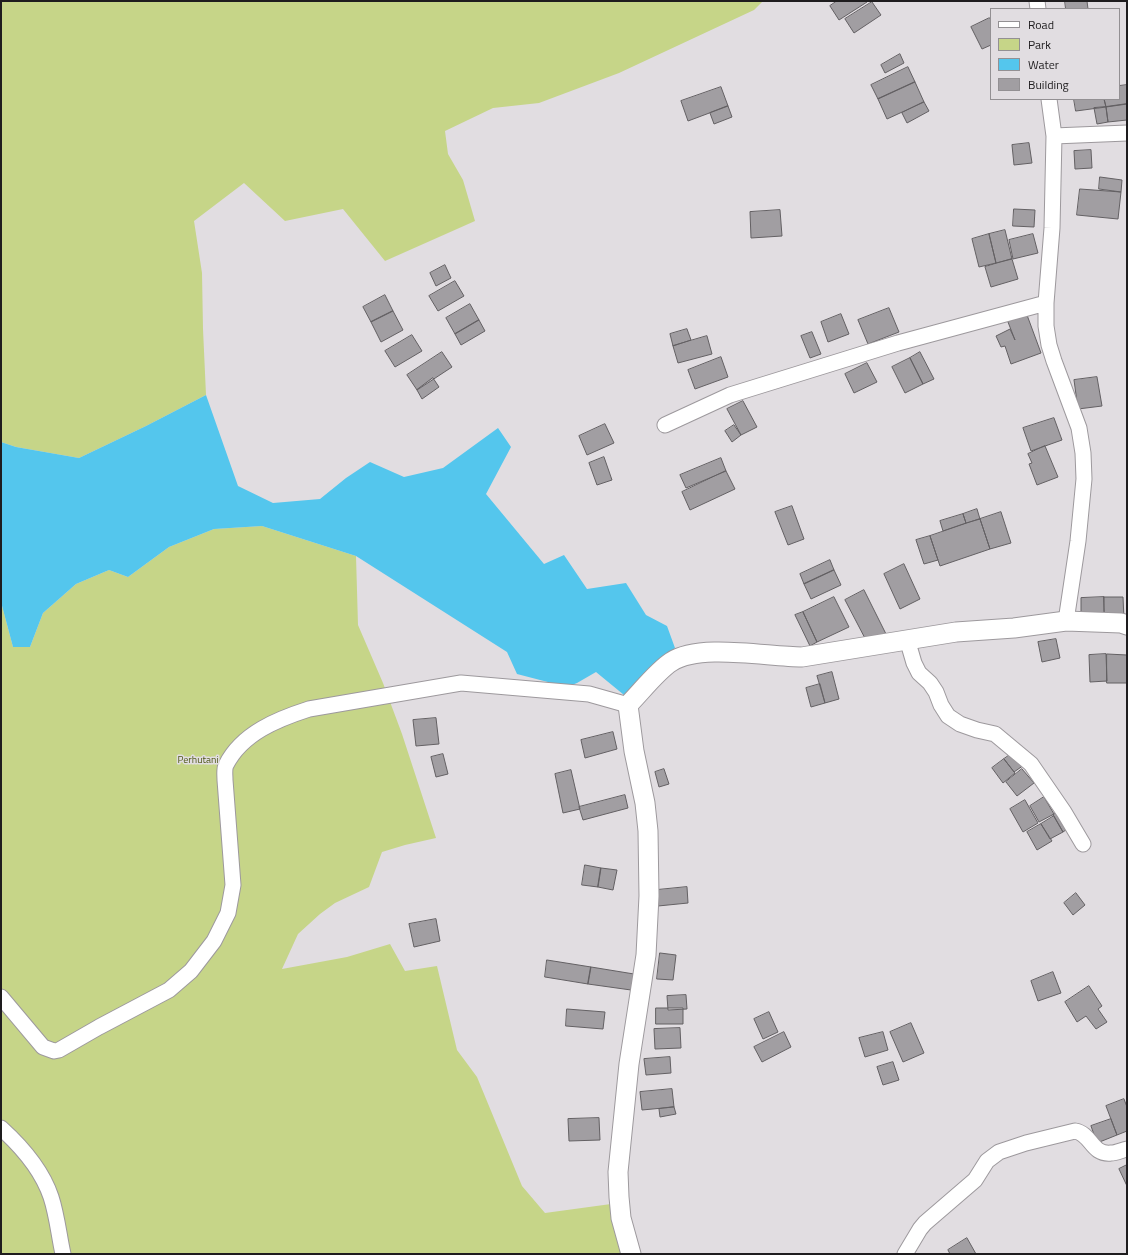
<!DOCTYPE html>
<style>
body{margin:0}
#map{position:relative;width:1128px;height:1255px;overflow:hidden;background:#e1dde1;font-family:"Titillium Web",sans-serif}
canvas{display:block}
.frame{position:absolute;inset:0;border:2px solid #1e1c1e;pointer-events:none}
.legend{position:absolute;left:990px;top:8px;width:130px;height:92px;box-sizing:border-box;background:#e1dde1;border:1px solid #939093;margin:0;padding:5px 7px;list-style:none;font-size:12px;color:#1e1c1e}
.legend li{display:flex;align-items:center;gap:8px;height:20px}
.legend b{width:20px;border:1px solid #939093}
</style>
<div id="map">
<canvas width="1128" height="1255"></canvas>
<div class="frame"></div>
<ul class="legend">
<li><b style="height:5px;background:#fff"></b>Road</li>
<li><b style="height:11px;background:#c6d588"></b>Park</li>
<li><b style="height:11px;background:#54c6ed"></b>Water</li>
<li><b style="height:11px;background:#a19ea2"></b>Building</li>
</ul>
</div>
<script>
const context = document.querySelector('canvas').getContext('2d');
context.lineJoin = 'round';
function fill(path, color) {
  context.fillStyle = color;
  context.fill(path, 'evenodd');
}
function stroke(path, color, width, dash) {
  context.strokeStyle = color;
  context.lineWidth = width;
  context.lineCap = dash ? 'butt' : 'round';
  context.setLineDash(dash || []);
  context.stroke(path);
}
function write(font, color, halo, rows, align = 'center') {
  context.font = font + ' "Titillium Web",sans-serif';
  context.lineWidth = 3;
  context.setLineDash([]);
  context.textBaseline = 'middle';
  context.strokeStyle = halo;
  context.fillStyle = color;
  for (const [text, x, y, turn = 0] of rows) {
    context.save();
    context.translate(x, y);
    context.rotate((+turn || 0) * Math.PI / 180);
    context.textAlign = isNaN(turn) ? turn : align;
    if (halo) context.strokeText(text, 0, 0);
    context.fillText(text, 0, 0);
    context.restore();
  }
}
fill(new Path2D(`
 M 1,1 L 763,1 L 754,10 L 619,73 L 539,103 L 493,108 L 445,131 L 448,154 L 463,180 L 475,221 L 385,261 L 343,209 L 285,221 L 244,183 L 194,221 L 202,273 L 203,329 L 206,395 L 146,426 L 79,458 L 16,447 L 1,442 Z
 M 262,526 L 356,556 L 358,625 L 383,683 L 402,734 L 436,838 L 405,845 L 382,852 L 369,887 L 335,903 L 320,914 L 298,934 L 282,969 L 347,957 L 390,944 L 405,971 L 437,966 L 457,1050 L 477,1077 L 522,1186 L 545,1213 L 611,1204 L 625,1254 L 1,1254 L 1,602 L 13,647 L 30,647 L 43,613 L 76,584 L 109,570 L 128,577 L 169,547 L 214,529 Z`), '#c6d588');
fill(new Path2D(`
 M 206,395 L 238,486 L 273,503 L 320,499 L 346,478 L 370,462 L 404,477 L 443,468 L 498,428 L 511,447 L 486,494 L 544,564 L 564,555 L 587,589 L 626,583 L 646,615 L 667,626 L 675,648 L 664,658 L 648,675 L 624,695 L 596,672 L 577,683 L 567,687 L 517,674 L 507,652 L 356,556 L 262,526 L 214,529 L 169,547 L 128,577 L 109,570 L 76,584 L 43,613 L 30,647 L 13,647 L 1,602 L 1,442 L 16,447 L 79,458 L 146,426 Z`), '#54c6ed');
const building = new Path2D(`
 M 837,1 L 866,1 L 867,2 L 839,20 L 830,6 Z
 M 1065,1 L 1087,1 L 1088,9 L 1066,9 Z
 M 872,2 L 881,15 L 854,33 L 845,19 Z
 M 989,18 L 991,18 L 991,45 L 982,49 L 971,27 Z
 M 900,54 L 904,63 L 885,73 L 881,65 Z
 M 908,67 L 915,82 L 878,99 L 871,85 Z
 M 915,82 L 924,102 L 887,119 L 878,99 Z
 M 1127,85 L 1127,104 L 1106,107 L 1104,99 L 1119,99 L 1119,86 Z
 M 721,87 L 728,106 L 688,121 L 681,101 Z
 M 1074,99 L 1104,99 L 1106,107 L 1076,111 Z
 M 924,102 L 929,111 L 907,123 L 902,113 Z
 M 1127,104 L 1127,120 L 1108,122 L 1106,107 Z
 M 728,106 L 732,117 L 714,124 L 710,113 Z
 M 1106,107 L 1108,122 L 1097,124 L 1094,108 Z
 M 1029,143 L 1032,163 L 1014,165 L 1012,145 Z
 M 1091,150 L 1092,168 L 1075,169 L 1074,151 Z
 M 1100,177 L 1122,180 L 1121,192 L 1099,189 Z
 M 1080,189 L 1121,192 L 1118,219 L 1077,215 Z
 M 1014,209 L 1035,210 L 1034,227 L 1013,226 Z
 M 780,210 L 782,236 L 751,238 L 750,212 Z
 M 1005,230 L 1012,259 L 996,263 L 989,234 Z
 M 989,234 L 996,263 L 979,267 L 972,239 Z
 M 1033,234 L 1038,253 L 1013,259 L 1009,240 Z
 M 1012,259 L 1018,279 L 991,287 L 985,267 Z
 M 445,265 L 451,278 L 436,286 L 430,273 Z
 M 455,281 L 464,296 L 438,311 L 429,296 Z
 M 385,295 L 393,311 L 371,322 L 363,307 Z
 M 470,304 L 479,320 L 455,334 L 446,318 Z
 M 889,308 L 899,332 L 868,344 L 858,320 Z
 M 393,311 L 403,330 L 381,342 L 371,322 Z
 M 841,314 L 849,334 L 828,342 L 821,322 Z
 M 1027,315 L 1041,353 L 1011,364 L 1005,346 L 1001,347 L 996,336 L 1010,329 L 1015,340 L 1008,322 Z
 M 479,320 L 485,331 L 461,345 L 455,334 Z
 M 687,329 L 691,340 L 673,346 L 670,334 Z
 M 812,332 L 821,354 L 810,358 L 801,336 Z
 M 412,335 L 422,351 L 395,367 L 385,351 Z
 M 707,336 L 712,354 L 678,363 L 673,346 Z
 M 442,352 L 452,367 L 417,390 L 407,375 Z
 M 920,352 L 934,379 L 923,384 L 910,358 Z
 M 721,357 L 728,377 L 695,389 L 688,370 Z
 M 910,358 L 923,384 L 905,393 L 892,367 Z
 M 867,363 L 877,382 L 854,393 L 845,374 Z
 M 1097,377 L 1102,406 L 1078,409 L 1074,380 Z
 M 433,378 L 439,387 L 422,399 L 417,390 Z
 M 743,401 L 757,427 L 741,435 L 727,409 Z
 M 1054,418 L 1062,440 L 1031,451 L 1023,428 Z
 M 605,424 L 614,443 L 587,455 L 579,436 Z
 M 734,425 L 741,435 L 732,442 L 725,431 Z
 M 1045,446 L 1058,477 L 1037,485 L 1029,464 L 1032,463 L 1028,454 Z
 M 604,457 L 612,480 L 597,485 L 589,463 Z
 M 721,458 L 726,471 L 686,488 L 680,475 Z
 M 726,471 L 735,489 L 690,510 L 682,492 Z
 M 792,506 L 804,539 L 788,545 L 775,512 Z
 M 977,509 L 980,519 L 966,523 L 963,514 Z
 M 1001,512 L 1011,543 L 990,549 L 980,519 Z
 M 963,514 L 966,523 L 943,531 L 940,521 Z
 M 980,519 L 990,549 L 940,566 L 930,536 Z
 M 930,536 L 938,560 L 924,564 L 916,540 Z
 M 830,560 L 834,570 L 804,584 L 800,574 Z
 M 904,564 L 920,599 L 900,609 L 884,574 Z
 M 834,570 L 841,585 L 811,599 L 804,584 Z
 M 864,590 L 886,634 L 868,644 L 845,600 Z
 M 834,597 L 849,627 L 817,642 L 803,612 Z
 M 1104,597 L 1104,613 L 1081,614 L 1081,598 Z
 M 1104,597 L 1123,597 L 1124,619 L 1105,620 Z
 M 803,612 L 817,642 L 810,646 L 795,615 Z
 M 1056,639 L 1060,658 L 1042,662 L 1038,642 Z
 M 1106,654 L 1107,681 L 1090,682 L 1089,655 Z
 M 1107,654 L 1127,655 L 1127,683 L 1107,683 Z
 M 832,672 L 839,699 L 825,703 L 817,676 Z
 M 820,684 L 825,703 L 811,707 L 806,688 Z
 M 436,718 L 439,744 L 416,746 L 413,720 Z
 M 613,732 L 617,749 L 585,758 L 581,740 Z
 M 1014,752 L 1024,765 L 1014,772 L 1004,759 Z
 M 443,754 L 448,774 L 436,777 L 431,757 Z
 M 1004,759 L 1015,773 L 1003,783 L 992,768 Z
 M 664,769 L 669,784 L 659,787 L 655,772 Z
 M 1022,769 L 1034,783 L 1017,796 L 1006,782 Z
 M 571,770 L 580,809 L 563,813 L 555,774 Z
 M 625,795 L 628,808 L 583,820 L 579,807 Z
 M 1044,797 L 1054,814 L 1039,822 L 1030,806 Z
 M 1025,800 L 1038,823 L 1023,832 L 1010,809 Z
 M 1061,811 L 1070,827 L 1063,832 L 1053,815 Z
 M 1054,816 L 1063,832 L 1050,839 L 1041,824 Z
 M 1041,824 L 1052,841 L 1037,850 L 1027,832 Z
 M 585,865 L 601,868 L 598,887 L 582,885 Z
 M 601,868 L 617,870 L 613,890 L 598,887 Z
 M 687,887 L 688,903 L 658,906 L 657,890 Z
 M 1076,893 L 1085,905 L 1073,915 L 1064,903 Z
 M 436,919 L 440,941 L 414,947 L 409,924 Z
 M 660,953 L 676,955 L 673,980 L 657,979 Z
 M 547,960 L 591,967 L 588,984 L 545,977 Z
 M 591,967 L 634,974 L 631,990 L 588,984 Z
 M 1053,972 L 1061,993 L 1038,1001 L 1031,981 Z
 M 1089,986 L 1102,1006 L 1098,1009 L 1107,1022 L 1096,1029 L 1086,1016 L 1077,1022 L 1065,1002 Z
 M 686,995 L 687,1009 L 668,1010 L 667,996 Z
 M 656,1008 L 683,1008 L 683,1024 L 656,1024 Z
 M 567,1009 L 605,1012 L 603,1029 L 566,1026 Z
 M 769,1012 L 778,1032 L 763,1039 L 754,1019 Z
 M 911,1023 L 924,1053 L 903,1062 L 890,1032 Z
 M 680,1028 L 681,1048 L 655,1049 L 654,1029 Z
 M 784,1032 L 791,1047 L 762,1062 L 754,1047 Z
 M 883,1032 L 888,1050 L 865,1057 L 859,1038 Z
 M 670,1057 L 671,1073 L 646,1075 L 644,1059 Z
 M 893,1062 L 899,1080 L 883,1085 L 877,1067 Z
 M 672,1089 L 674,1107 L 642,1110 L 640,1092 Z
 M 1124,1099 L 1127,1107 L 1127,1131 L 1117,1135 L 1106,1106 Z
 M 674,1107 L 676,1114 L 660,1117 L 659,1109 Z
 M 599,1118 L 600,1140 L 569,1141 L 568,1119 Z
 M 1111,1119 L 1117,1135 L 1097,1143 L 1091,1126 Z
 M 1127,1165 L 1127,1186 L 1119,1169 Z
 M 967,1238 L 976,1254 L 950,1254 L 948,1250 Z`);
fill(building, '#a19ea2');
stroke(building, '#636063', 1);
const minor = new Path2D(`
 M 1037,1 L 1038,9
 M 1049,99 L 1054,136 L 1052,228 L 1046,303 L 1046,326 L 1049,345 L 1054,361 L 1079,428 L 1083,453 L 1084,479 L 1078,541 L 1066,621
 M 1054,136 L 1127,133
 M 665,425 L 730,395 L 898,343 L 1046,303
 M 907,639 L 914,663 L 919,673 L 930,683 L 936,692 L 941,705 L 948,716 L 960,724 L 977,730 L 995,734 L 1031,764 L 1064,812 L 1083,844
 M 1,997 L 43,1047 L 54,1051 L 59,1050 L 99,1027 L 169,990 L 191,971 L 214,941 L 228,913 L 233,885 L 225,780 C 225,775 224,769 226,765 C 242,733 278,719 309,709 L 461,683 L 589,694 L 628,705
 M 1,1128 C 22,1147 42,1170 51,1197 C 57,1215 59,1236 63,1254
 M 905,1254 L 920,1229 L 925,1223 L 975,1180 L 987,1161 L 999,1152 L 1026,1143 L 1075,1131 C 1092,1134 1091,1155 1111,1153 C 1116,1153 1122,1150 1127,1149`);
const major = new Path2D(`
 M 631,1254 L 621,1218 L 619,1197 L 618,1172 L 629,1064 L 646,955 L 649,896 L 648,831 L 645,803 L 634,751 L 628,705 C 641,692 657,671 671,662 C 700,643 767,657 802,657 L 956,632 L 1014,628 L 1066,621 L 1121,623 L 1127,625`);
stroke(minor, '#9d999d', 17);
stroke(major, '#9d999d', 21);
stroke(minor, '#fff', 15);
stroke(major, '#fff', 19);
write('10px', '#4f5818', '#e1dde1', [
 ["Perhutani",198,761]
]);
</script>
